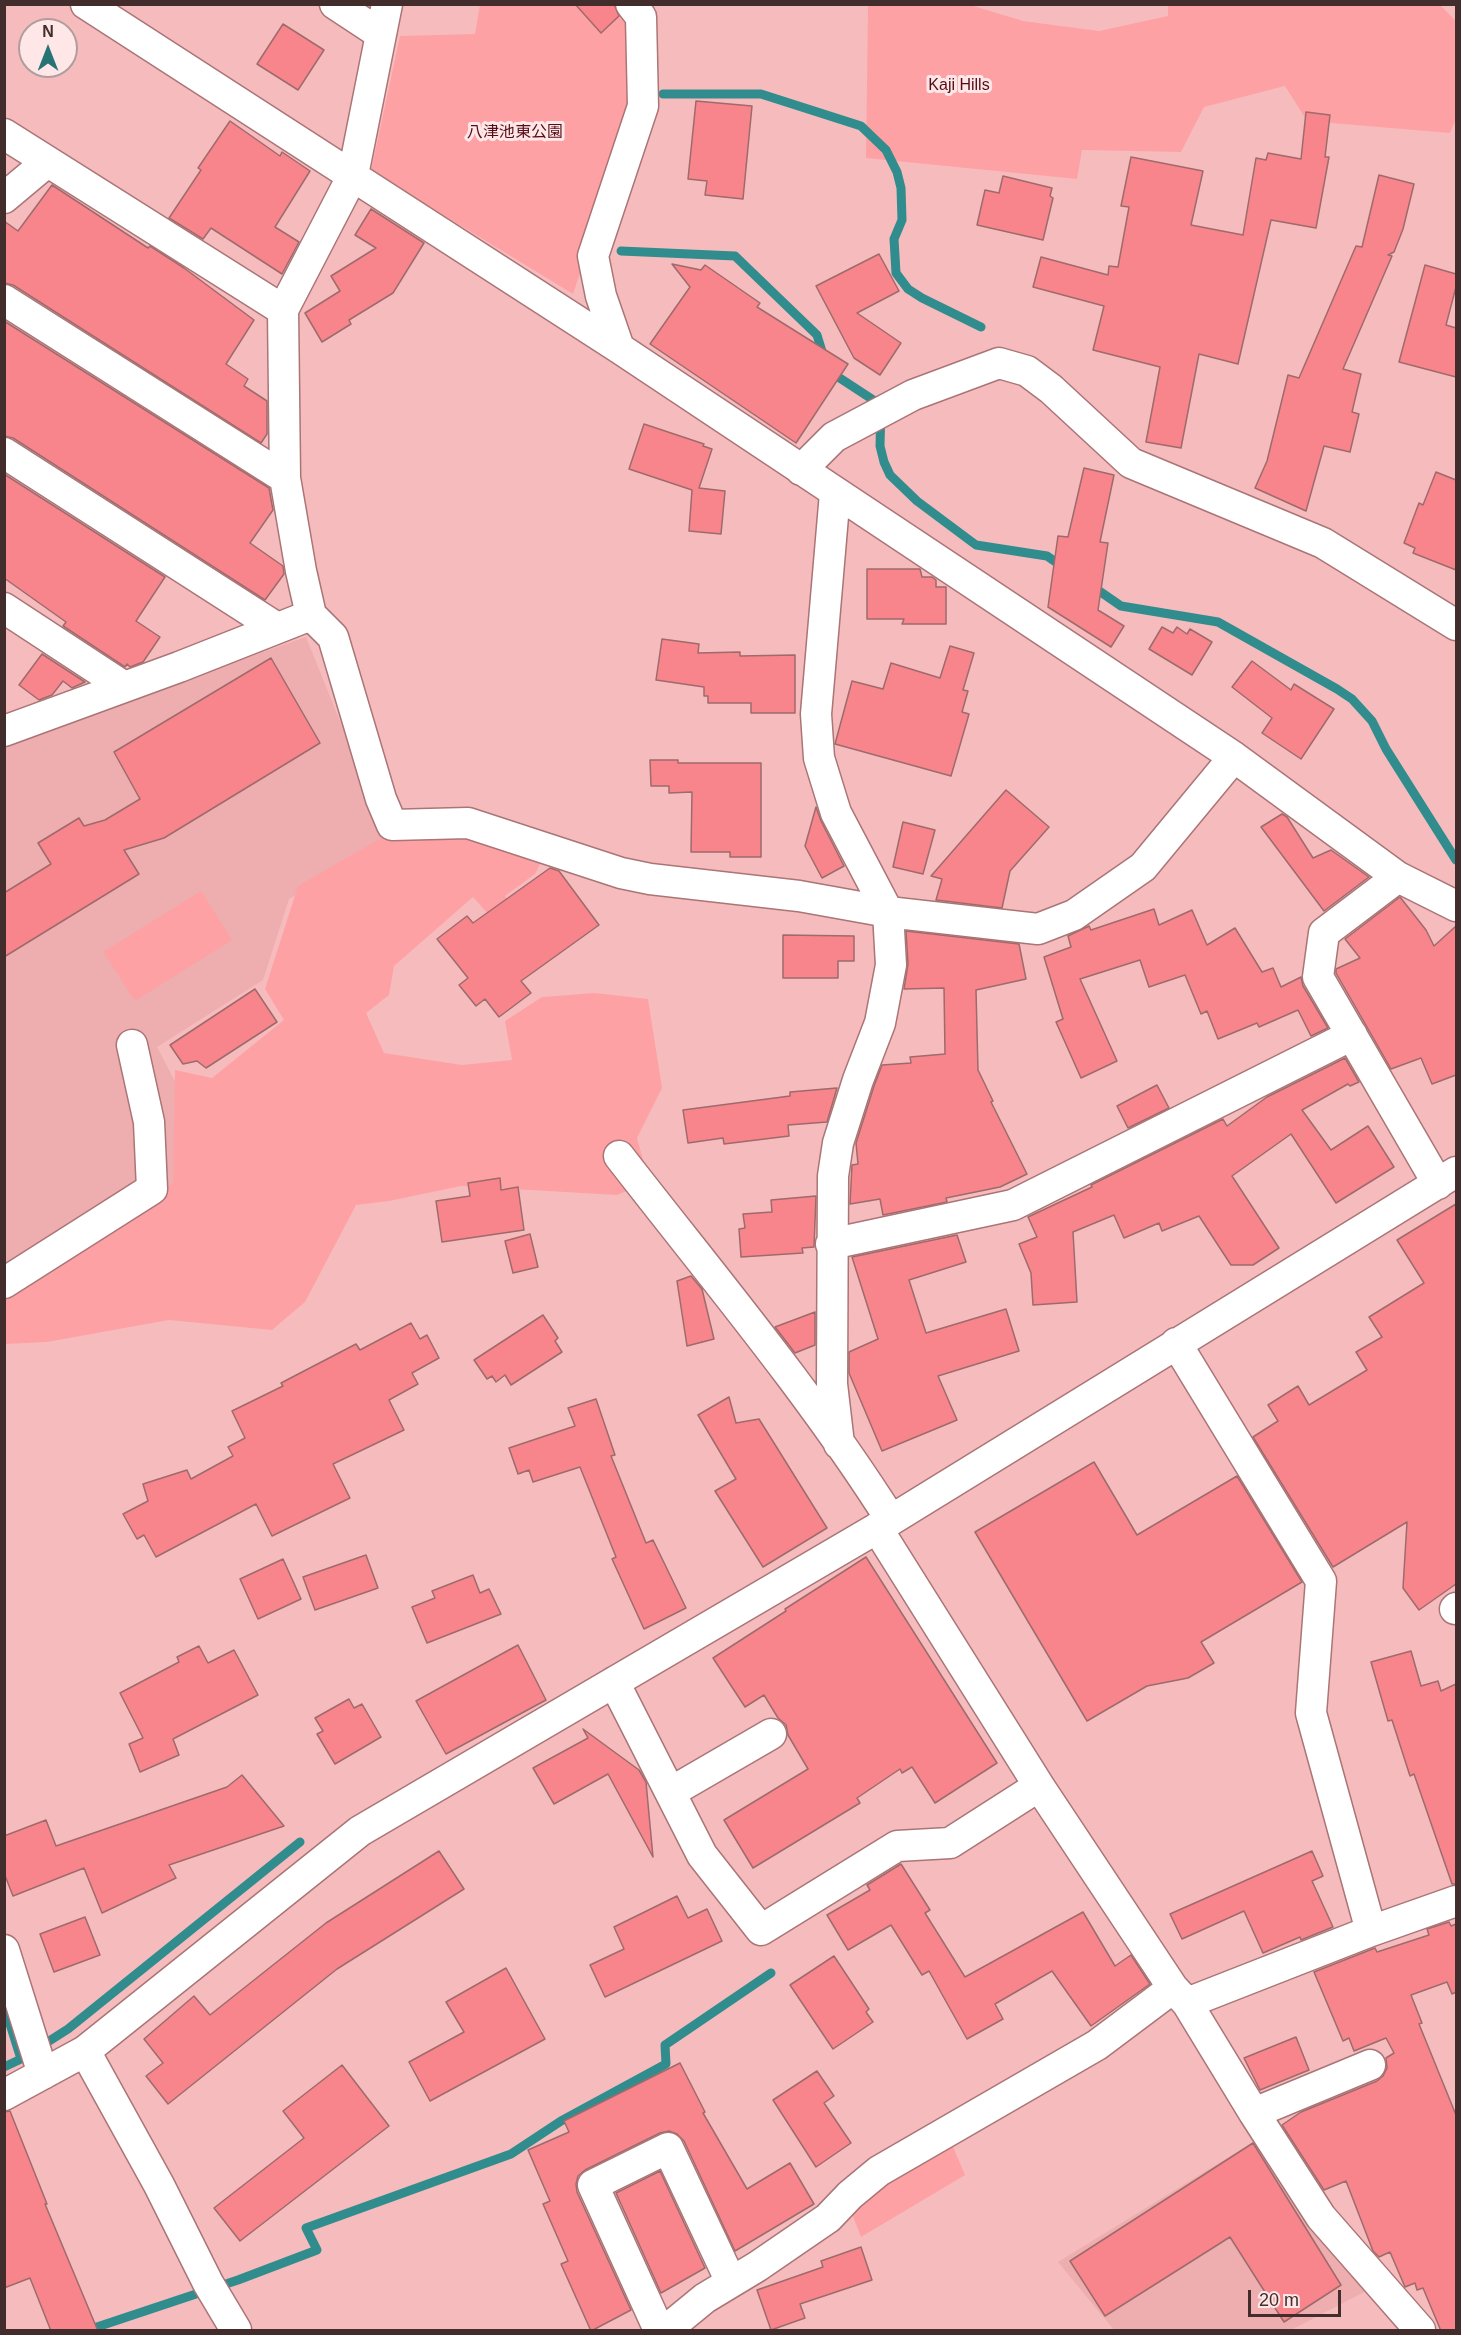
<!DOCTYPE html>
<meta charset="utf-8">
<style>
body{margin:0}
#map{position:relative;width:1461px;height:2335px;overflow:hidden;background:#f6bcbd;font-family:Helvetica,sans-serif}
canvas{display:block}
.frame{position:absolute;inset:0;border:6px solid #422c2c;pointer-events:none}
.north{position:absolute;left:18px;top:18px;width:60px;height:60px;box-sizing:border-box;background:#ffe7e7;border:2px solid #b39c9c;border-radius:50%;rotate:0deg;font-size:16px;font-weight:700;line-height:24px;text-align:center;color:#422c2c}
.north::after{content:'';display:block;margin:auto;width:21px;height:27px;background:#287375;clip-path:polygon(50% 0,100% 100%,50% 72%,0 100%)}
.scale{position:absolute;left:1248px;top:2290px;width:93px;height:27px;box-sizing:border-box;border:3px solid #422c2c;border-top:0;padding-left:8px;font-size:18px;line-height:21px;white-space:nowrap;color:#422c2c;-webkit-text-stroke:4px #ffe7e7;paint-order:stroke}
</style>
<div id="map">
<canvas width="1461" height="2335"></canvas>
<div class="frame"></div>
<div class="north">N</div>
<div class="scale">20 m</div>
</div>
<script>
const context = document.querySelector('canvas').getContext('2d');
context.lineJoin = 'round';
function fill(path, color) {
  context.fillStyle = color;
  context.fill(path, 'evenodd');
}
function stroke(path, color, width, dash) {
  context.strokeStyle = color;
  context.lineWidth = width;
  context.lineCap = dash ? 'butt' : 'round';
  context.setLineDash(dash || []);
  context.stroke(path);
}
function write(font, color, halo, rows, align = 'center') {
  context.font = font + ' Helvetica,"Noto Sans JP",sans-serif';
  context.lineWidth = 6;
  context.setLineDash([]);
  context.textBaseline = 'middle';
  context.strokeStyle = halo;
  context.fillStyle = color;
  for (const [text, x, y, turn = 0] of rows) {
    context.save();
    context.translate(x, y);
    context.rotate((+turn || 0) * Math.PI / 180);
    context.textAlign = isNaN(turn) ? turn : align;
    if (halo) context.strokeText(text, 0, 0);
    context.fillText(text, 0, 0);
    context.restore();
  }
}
fill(new Path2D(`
 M 306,637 L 388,840 L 289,899 L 263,980 L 157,1047 L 179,1089 L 183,1188 L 5,1301 L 5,742 Z
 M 1258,2139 L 1274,2163 L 1271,2170 L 1302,2216 L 1334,2254 L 1370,2289 L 1291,2330 L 1114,2330 L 1058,2262 Z`), '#eeadae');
fill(new Path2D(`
 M 1168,4 L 1440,5 L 1456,21 L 1456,119 L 1450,133 L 1307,121 L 1285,86 L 1204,107 L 1181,152 L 1082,150 L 1077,179 L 866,158 L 868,5 L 970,5 L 1023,21 L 1099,31 L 1168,16 Z
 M 480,5 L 621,5 L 635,21 L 636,106 L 573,294 L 371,171 L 400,36 L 475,34 Z
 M 464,824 L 545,854 L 535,874 L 505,896 L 526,927 L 497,924 L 473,897 L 394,966 L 389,995 L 366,1013 L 384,1053 L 462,1065 L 512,1060 L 505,1021 L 542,997 L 595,993 L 648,999 L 662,1088 L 637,1138 L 649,1182 L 617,1195 L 461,1186 L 389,1201 L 356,1205 L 305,1302 L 272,1330 L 169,1320 L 47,1342 L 5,1344 L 4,1293 L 173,1183 L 175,1070 L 212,1078 L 284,1020 L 265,989 L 298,886 L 395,830 Z
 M 201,891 L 232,940 L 135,1001 L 103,952 Z
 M 948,2135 L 965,2175 L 861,2237 L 847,2201 Z`), '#fea1a4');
stroke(new Path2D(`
 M 663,94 L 761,94 L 861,126 L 886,150 L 897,172 L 901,188 L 902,220 L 894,239 L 896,273 L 908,289 L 922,298 L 981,327
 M 621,251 L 735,256 L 817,335 L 824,358
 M 829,371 L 881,405 L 880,446 L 884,462 L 890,475 L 917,501 L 976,545 L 1047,556 L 1063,567
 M 1092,586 L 1121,606 L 1218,622 L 1337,689 L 1352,699 L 1372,721 L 1386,749 L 1456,860
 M 4,2005 L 21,2059
 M 4,2067 L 21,2059 L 68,2029 L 300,1842
 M 88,2330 L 238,2280 L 317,2250 L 306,2228 L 511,2154 L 561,2121 L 666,2064 L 665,2045 L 771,1973`), '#318c8e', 9);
const building = new Path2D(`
 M 575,4 L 614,4 L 619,16 L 601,33 Z
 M 283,24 L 324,50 L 298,90 L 257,64 Z
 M 696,101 L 752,106 L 743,199 L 705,195 L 707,181 L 688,179 Z
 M 1306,112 L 1330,115 L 1325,157 L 1329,157 L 1316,228 L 1271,220 L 1238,364 L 1199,354 L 1181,448 L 1146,442 L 1160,367 L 1093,350 L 1104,306 L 1033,287 L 1041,257 L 1108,275 L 1109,266 L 1118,267 L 1129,207 L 1121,206 L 1131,157 L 1203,171 L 1191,225 L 1243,235 L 1256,158 L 1266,160 L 1268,153 L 1301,159 Z
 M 230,121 L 280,156 L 282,152 L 310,171 L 275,227 L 299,242 L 282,274 L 211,228 L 203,239 L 169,218 L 201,170 L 198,168 Z
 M 1379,175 L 1414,184 L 1403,229 L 1394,252 L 1388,255 L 1392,256 L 1343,369 L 1361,374 L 1352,412 L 1359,414 L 1350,452 L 1324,446 L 1306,511 L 1255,488 L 1267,461 L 1288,375 L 1299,378 L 1356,246 L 1362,247 Z
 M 1003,176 L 1052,188 L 1050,196 L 1053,198 L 1043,240 L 977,225 L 985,190 L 999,193 Z
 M 52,185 L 148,248 L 150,246 L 184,268 L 254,320 L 226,364 L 248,379 L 244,386 L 267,401 L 267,434 L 261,443 L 13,285 L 4,283 L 4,221 L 18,231 Z
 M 371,209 L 424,243 L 393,293 L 349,320 L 351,324 L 322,342 L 305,313 L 340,291 L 331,276 L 376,248 L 355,235 Z
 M 879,254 L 899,291 L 857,313 L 901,343 L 880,375 L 854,358 L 816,286 Z
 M 672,264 L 701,270 L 705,265 L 760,303 L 757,307 L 848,364 L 796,443 L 650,344 L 690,287 Z
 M 1425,265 L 1456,274 L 1456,287 L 1446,325 L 1456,328 L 1456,377 L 1399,362 Z
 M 4,321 L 269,488 L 273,510 L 250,543 L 283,566 L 284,574 L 265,600 L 13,438 L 4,436 Z
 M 644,424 L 704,444 L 703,446 L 712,449 L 699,488 L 725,491 L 721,534 L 689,531 L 692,490 L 629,469 Z
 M 1084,468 L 1114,475 L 1100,542 L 1108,543 L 1098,610 L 1124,626 L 1111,647 L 1048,607 L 1058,536 L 1068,537 Z
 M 1436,472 L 1456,480 L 1456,570 L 1413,553 L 1415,548 L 1404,543 L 1419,503 L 1423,505 Z
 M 4,474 L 165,577 L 136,621 L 160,637 L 143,662 L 130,667 L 127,664 L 125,667 L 63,626 L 66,622 L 4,578 Z
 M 867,569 L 920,569 L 922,577 L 932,577 L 936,580 L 936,587 L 946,587 L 946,624 L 902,624 L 904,619 L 867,619 Z
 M 1162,627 L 1173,633 L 1177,627 L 1187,634 L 1190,629 L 1212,642 L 1192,675 L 1149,649 Z
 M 662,639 L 699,644 L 698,653 L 740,652 L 740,656 L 795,655 L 795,713 L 751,713 L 751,703 L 708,703 L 708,696 L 704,696 L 704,687 L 656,680 Z
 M 950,646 L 974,653 L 963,690 L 968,691 L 962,712 L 969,714 L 951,776 L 835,744 L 852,681 L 883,689 L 891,663 L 940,678 Z
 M 42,654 L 85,682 L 72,688 L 63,681 L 52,695 L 39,700 L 19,685 Z
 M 271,658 L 320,743 L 164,838 L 124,850 L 139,874 L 4,957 L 4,893 L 51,864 L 38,843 L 79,818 L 84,826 L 105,820 L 140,799 L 114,752 Z
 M 1252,661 L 1291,690 L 1294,684 L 1334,709 L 1301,759 L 1262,733 L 1272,718 L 1232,687 Z
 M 650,760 L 678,760 L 678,763 L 761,763 L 761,857 L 730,857 L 730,852 L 691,852 L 692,792 L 669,793 L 669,786 L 651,786 Z
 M 1006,790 L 1049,827 L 1010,871 L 1002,908 L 936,900 L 942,879 L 931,876 Z
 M 816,807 L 821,821 L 844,866 L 822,878 L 805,846 Z
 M 1282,814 L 1287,817 L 1313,858 L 1331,850 L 1369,877 L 1324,911 L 1261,827 Z
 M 903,822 L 935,830 L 923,874 L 893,867 Z
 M 550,868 L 559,871 L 599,925 L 521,981 L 531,993 L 499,1017 L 485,999 L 476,1006 L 459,985 L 468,978 L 437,939 L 467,916 L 473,923 Z
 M 1400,897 L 1426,930 L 1434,946 L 1456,926 L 1456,1075 L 1432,1084 L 1421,1058 L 1391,1069 L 1336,973 L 1336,969 L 1360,958 L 1345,939 Z
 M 1154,909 L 1159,925 L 1192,910 L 1207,945 L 1235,928 L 1262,972 L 1273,968 L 1281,987 L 1301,977 L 1303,986 L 1328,1028 L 1311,1036 L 1298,1010 L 1259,1027 L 1257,1023 L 1218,1039 L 1207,1011 L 1201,1014 L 1185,975 L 1149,987 L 1140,960 L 1080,979 L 1117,1061 L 1081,1078 L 1056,1022 L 1063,1019 L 1044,957 L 1071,947 L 1068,936 L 1089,926 L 1091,930 Z
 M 906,931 L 1019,944 L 1026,979 L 976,990 L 978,1070 L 993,1101 L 991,1102 L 1027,1174 L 1000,1187 L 946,1198 L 947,1202 L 883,1215 L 880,1199 L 850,1204 L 852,1165 L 858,1164 L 856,1143 L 874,1086 L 882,1065 L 911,1063 L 910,1057 L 945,1054 L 944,988 L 904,989 L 908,964 Z
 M 783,935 L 854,936 L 854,961 L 838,961 L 838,978 L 783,978 Z
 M 255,989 L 277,1022 L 206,1068 L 197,1061 L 183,1064 L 170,1045 Z
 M 1345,1058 L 1359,1082 L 1350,1086 L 1348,1084 L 1302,1110 L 1331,1150 L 1368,1126 L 1394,1167 L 1336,1203 L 1291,1134 L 1232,1176 L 1279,1248 L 1253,1265 L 1231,1265 L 1199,1216 L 1162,1231 L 1159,1223 L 1124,1238 L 1114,1215 L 1073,1232 L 1077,1302 L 1033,1305 L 1031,1273 L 1019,1244 L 1037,1237 L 1028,1217 L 1092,1187 L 1091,1185 L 1223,1119 L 1227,1126 L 1267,1097 Z
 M 1157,1085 L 1169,1108 L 1128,1128 L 1117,1106 Z
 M 837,1088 L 827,1122 L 788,1125 L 789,1136 L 724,1144 L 723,1138 L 688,1143 L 683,1110 L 790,1096 L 790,1092 Z
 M 500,1178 L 501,1190 L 518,1187 L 524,1230 L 442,1242 L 436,1201 L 470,1196 L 468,1183 Z
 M 816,1196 L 814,1247 L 802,1248 L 803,1253 L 741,1257 L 739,1229 L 745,1228 L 743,1214 L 772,1212 L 771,1200 Z
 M 1456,1204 L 1456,1584 L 1419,1610 L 1403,1588 L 1407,1522 L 1333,1567 L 1253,1437 L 1278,1421 L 1268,1405 L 1298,1386 L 1309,1405 L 1367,1370 L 1356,1352 L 1382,1337 L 1369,1317 L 1424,1283 L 1397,1240 Z
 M 530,1234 L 538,1267 L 513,1273 L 505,1241 Z
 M 957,1235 L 966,1262 L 909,1280 L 926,1333 L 1006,1309 L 1019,1351 L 938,1376 L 957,1420 L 882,1451 L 849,1373 L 849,1352 L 878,1339 L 852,1257 Z
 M 691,1276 L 702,1289 L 714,1339 L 687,1346 L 677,1281 Z
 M 815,1312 L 815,1345 L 795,1353 L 775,1327 Z
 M 543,1315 L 558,1338 L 555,1341 L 562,1352 L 511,1385 L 505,1375 L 496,1382 L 492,1376 L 487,1379 L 474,1360 Z
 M 411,1323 L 420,1339 L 427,1335 L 439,1358 L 412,1373 L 418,1384 L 389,1400 L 404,1430 L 333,1464 L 350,1498 L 272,1536 L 256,1504 L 156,1557 L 144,1535 L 137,1539 L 123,1514 L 148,1501 L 143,1484 L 187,1470 L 191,1479 L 233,1456 L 228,1447 L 245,1438 L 232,1411 L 283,1386 L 281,1383 L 356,1344 L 360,1350 Z
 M 729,1397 L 736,1423 L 759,1419 L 827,1528 L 763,1567 L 715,1491 L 736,1479 L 698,1415 Z
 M 596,1399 L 615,1455 L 611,1456 L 646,1543 L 653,1540 L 686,1608 L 644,1629 L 612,1559 L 616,1557 L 580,1467 L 533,1482 L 529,1470 L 518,1474 L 509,1448 L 575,1426 L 568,1408 Z
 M 1094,1462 L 1137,1535 L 1237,1476 L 1302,1582 L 1201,1642 L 1214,1663 L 1188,1678 L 1147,1686 L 1087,1721 L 975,1532 Z
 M 366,1555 L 378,1588 L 315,1610 L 303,1577 Z
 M 866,1557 L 997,1763 L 935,1803 L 912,1767 L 902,1773 L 900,1769 L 857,1798 L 860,1803 L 753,1868 L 724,1820 L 808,1769 L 788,1735 L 786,1725 L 778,1718 L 764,1695 L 745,1707 L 713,1658 L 786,1611 L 785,1609 Z
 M 283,1559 L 301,1599 L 258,1619 L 240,1579 Z
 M 473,1575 L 480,1593 L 489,1589 L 501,1614 L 427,1643 L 412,1607 L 435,1598 L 432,1591 Z
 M 518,1645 L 546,1700 L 446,1754 L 416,1701 Z
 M 199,1646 L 208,1663 L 234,1650 L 258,1695 L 173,1739 L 179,1755 L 140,1772 L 129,1744 L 143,1738 L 120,1693 L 179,1662 L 177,1657 Z
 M 1411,1651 L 1421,1686 L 1438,1681 L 1441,1691 L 1456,1684 L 1456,1884 L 1452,1884 L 1414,1774 L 1410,1776 L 1392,1720 L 1388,1721 L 1371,1662 Z
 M 349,1699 L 354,1708 L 362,1704 L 381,1737 L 335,1764 L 317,1734 L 323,1731 L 315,1718 Z
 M 583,1729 L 639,1770 L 646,1782 L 653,1857 L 608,1774 L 554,1804 L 533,1768 L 588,1738 Z
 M 242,1775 L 284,1826 L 169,1865 L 176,1878 L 102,1913 L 84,1868 L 13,1896 L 4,1873 L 4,1836 L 46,1820 L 56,1846 L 227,1787 Z
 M 439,1851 L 464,1889 L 337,1969 L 168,2104 L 146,2076 L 163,2063 L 144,2039 L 194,1996 L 210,2015 L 326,1923 Z
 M 1312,1851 L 1323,1876 L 1312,1881 L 1333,1927 L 1301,1940 L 1300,1937 L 1263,1953 L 1244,1911 L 1182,1939 L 1170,1914 Z
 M 901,1864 L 930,1910 L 925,1913 L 965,1977 L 1083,1912 L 1115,1966 L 1131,1955 L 1150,1984 L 1091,2026 L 1052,1971 L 995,2004 L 1003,2019 L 967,2039 L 929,1971 L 922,1975 L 891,1925 L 848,1950 L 827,1915 L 870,1890 L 867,1885 Z
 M 677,1896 L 688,1918 L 707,1909 L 722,1941 L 605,1997 L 590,1965 L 624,1949 L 614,1927 Z
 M 85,1917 L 100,1955 L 54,1972 L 40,1934 Z
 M 1449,1922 L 1451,1926 L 1456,1924 L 1456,1992 L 1452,1994 L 1447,1982 L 1411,1995 L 1422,2023 L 1419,2024 L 1456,2115 L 1456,2331 L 1441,2331 L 1423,2288 L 1417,2290 L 1415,2283 L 1405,2287 L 1390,2252 L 1379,2257 L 1373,2251 L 1346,2181 L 1324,2190 L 1282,2125 L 1301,2112 L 1377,2081 L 1383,2076 L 1387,2068 L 1386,2058 L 1394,2053 L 1386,2038 L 1354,2051 L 1349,2038 L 1343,2041 L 1314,1972 L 1375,1948 L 1377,1952 L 1429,1935 L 1427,1929 Z
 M 834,1956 L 869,2009 L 866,2012 L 873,2022 L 833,2049 L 790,1985 Z
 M 506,1968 L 545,2039 L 430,2101 L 409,2062 L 464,2032 L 446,2002 Z
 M 1296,2037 L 1309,2070 L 1260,2090 L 1244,2058 Z
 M 680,2063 L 705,2112 L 703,2113 L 747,2189 L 790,2163 L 814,2204 L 735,2251 L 684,2141 L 677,2134 L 669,2131 L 660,2133 L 585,2170 L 578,2176 L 576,2184 L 577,2192 L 631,2310 L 591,2331 L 561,2264 L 568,2261 L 543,2204 L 550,2201 L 528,2150 L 569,2132 L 564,2121 Z
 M 342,2065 L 389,2126 L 240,2241 L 214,2208 L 304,2138 L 283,2111 Z
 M 817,2071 L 834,2096 L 824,2103 L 851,2143 L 816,2167 L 773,2100 Z
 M 10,2111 L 47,2204 L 45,2204 L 98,2331 L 51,2331 L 30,2278 L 4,2288 L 4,2112 Z
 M 1253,2143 L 1341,2285 L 1284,2322 L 1230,2237 L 1105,2316 L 1070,2261 Z
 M 660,2171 L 705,2268 L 661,2293 L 616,2193 Z
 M 861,2247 L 872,2280 L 800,2304 L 805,2318 L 771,2330 L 757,2290 L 823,2267 L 821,2261 Z`);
fill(building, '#f8858c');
stroke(building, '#9e6a6b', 1.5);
const minor = new Path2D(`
 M 86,4 L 619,348 L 1234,757 L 1398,877 L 1456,906
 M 335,4 L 379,33
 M 387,4 L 353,175 L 283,310 L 285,478 L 301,571 L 311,615 L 333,637 L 381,799 L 392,825 L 468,823 L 621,873 L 650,879 L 799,896 L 888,912 L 1038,929 L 1074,915 L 1143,867 L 1234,757
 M 4,134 L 283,310
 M 4,198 L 47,162
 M 4,300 L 285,478
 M 619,348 L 601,296 L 593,256 L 643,106 L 641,17 L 631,4
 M 4,453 L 277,628
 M 801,470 L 834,437 L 913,395 L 999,363 L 1027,371 L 1051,389 L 1131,463 L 1323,543 L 1456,625
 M 835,493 L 816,714 L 819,758 L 836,813 L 888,912 L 891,965 L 880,1023 L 858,1080 L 838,1143 L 833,1176 L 832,1384 L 839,1444
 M 4,608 L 123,686
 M 4,731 L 179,667 L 311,615
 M 1398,877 L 1324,933 L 1318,977 L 1438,1184
 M 619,1156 C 712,1276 810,1392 891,1520
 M 831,1244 L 1013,1205 L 1352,1035
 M 4,1283 L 152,1189 L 149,1122 L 132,1045
 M 1176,1343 L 1321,1581 L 1311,1713 L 1371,1931
 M 877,1528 L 1039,1786 L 1173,1988 L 1187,2003 L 1254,2113 L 1321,2217 L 1420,2330
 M 1455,1609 L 1456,1608
 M 614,1682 L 702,1855 L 761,1930 L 897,1846 L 950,1843 L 1039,1786
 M 671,1792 L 771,1734
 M 4,1950 L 43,2074
 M 1187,2003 L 1371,1931 L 1456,1901
 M 85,2051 L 159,2185 L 208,2283 L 236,2330
 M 4,2095 L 85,2051 L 360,1831 L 891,1520 L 1456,1172
 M 1254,2113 L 1370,2065
 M 659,2330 L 593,2185 L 668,2148 L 731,2282
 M 666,2330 L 705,2298 L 758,2266 L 828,2218 L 850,2195 L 879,2171 L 1097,2045 L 1173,1988`);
stroke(minor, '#aa7576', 33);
stroke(minor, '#fff', 30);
write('16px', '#550e19', '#ffe7e7', [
 ["Kaji Hills",959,86],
 ["八津池東公園",515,133]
]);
</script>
